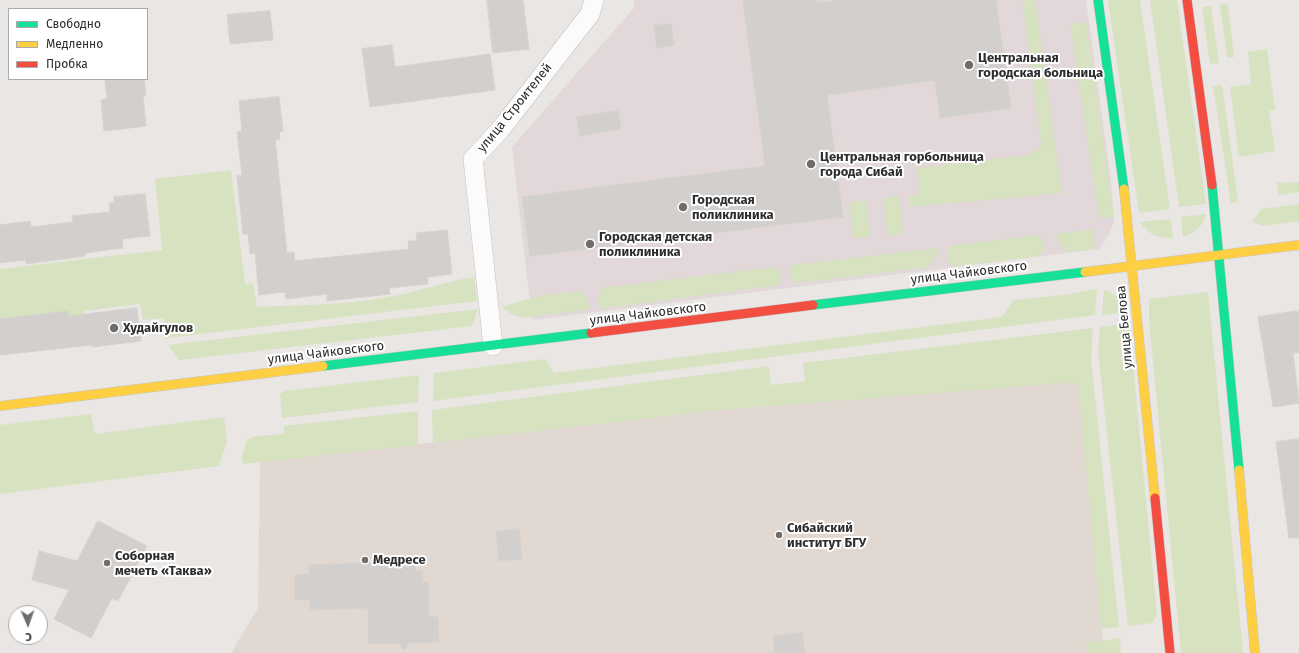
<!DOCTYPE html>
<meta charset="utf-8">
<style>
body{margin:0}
#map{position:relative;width:1299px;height:653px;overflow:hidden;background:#eae6e4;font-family:"Fira Sans",sans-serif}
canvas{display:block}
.legend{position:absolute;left:8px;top:8px;width:140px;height:72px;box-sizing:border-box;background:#fff;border:1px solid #ababab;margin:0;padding:5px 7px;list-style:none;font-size:12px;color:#2d2d2d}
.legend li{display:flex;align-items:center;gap:8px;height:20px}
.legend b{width:20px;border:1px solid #ababab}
.north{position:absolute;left:8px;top:605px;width:40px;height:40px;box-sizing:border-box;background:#fff;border:1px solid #ababab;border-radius:50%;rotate:178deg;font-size:11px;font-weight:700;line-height:16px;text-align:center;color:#2d2d2d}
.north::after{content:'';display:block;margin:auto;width:14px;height:18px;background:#6f6e6d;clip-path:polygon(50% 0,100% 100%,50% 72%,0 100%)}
</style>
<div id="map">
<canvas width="1299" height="653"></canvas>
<ul class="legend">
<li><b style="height:5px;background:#16e098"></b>Свободно</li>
<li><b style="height:5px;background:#ffcf43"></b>Медленно</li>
<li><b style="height:5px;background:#f24e42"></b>Пробка</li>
</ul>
<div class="north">С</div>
</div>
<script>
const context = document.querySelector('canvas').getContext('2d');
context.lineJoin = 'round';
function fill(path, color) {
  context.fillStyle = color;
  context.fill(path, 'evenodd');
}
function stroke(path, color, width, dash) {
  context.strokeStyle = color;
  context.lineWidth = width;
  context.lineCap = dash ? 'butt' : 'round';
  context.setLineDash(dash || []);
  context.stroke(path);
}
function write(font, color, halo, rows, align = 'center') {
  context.font = font + ' "Fira Sans",sans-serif';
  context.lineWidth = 4;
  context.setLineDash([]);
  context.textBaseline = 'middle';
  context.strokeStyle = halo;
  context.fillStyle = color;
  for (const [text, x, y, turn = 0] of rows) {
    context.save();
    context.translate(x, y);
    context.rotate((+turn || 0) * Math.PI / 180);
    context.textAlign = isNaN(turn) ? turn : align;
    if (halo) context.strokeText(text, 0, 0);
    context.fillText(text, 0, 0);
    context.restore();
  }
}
fill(new Path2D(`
 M 1078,381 L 1104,653 L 231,653 L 258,608 L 260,462 L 720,410 Z`), '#e1d8d2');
fill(new Path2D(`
 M 634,0 L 1086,0 L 1111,181 L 1114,222 L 1110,233 L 1099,249 L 532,320 L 512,147 L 634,8 Z`), '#e2d8da');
fill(new Path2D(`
 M 1022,0 L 1035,0 L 1062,193 L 910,207 L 910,195 L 920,194 L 917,168 L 1029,155 L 1036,151 L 1041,144 Z
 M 1108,0 L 1140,0 L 1170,209 L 1139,213 Z
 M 1150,0 L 1177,0 L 1206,204 L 1179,207 Z
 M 1228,4 L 1234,57 L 1227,58 L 1220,5 Z
 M 1211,6 L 1219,63 L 1210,64 L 1202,7 Z
 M 1086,22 L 1114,217 L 1099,218 L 1070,24 Z
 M 1267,49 L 1275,110 L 1269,111 L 1275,151 L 1239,157 L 1230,87 L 1251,84 L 1248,52 Z
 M 1222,85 L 1238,201 L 1231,203 L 1213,86 Z
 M 231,170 L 245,284 L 253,283 L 257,307 C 302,305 349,305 394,296 C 421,291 447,281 474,277 L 477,301 L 166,338 L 164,318 L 143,320 L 140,304 L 84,311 L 85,325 L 0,335 L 0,269 L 162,250 L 155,179 Z
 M 1277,182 L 1287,183 L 1299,182 L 1299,192 L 1279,195 Z
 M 900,196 L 903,234 L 887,235 L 884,198 Z
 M 866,200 L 870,237 L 853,238 L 849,202 Z
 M 1299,204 L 1299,221 L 1263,226 L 1252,222 L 1261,209 Z
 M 1206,214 C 1203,227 1195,233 1183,237 L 1181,217 Z
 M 1171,219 L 1173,238 C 1158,238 1149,235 1140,222 Z
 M 1093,229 L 1095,249 L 1068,252 L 1058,240 L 1057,234 Z
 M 1037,235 L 1044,242 L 1043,251 L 1039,256 L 953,267 L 948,260 L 949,246 Z
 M 937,248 L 938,253 L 928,267 L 796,283 L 791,280 L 790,271 L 792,265 Z
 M 774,267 L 780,272 L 781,280 L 778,285 L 600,309 L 597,301 L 602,288 Z
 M 1097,289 L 1095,315 L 433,401 L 434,373 L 545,359 L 554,373 L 1002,317 L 1014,300 L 1063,295 Z
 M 1104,290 C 1116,293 1123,301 1127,312 L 1102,315 Z
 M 581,291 L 588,300 L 589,309 L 524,318 L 513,315 L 502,307 L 539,296 Z
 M 1208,292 L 1243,653 L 1181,653 L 1149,319 L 1149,299 Z
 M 478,309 L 472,326 L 180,360 L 168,345 Z
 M 1129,324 L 1157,615 L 1152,623 L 1128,626 L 1098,352 L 1100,327 Z
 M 1093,328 L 1091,359 L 1119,627 L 1101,629 L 1078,382 L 720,410 L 433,443 L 432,410 L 769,366 L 771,385 L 805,381 L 803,363 Z
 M 419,375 L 418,402 L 282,418 L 280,394 L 285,391 Z
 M 418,411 L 418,445 L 244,464 L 241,459 L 247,439 L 257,436 L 284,434 L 284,426 Z
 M 91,414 L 95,434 L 224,417 L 227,441 L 219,466 L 0,494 L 0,425 Z
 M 1120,638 L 1121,653 L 1088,653 L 1086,643 Z`), '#d6e2c0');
const building = new Path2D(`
 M 487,0 L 523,0 L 529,49 L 493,53 Z
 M 743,0 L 815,0 L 815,3 L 841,0 L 996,0 L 1011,108 L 940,118 L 935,80 L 827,95 L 843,217 L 530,256 L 522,197 L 765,166 Z
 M 270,11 L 273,40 L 230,44 L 227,15 Z
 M 671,24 L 674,45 L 657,48 L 654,26 Z
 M 392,45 L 395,67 L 490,54 L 495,90 L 370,107 L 362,49 Z
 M 105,79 L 144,79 L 146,96 L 143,96 L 146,126 L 104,131 L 101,100 L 107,99 Z
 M 279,97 L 283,131 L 279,132 L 280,140 L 275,140 L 287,253 L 294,252 L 295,261 L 409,249 L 408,241 L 417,241 L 416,233 L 447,230 L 452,274 L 427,277 L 428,284 L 389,288 L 390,294 L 327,301 L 327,294 L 286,299 L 285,292 L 259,295 L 255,253 L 250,254 L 248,234 L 243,234 L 237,176 L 242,175 L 237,132 L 242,131 L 239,101 Z
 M 618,111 L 621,129 L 580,136 L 577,117 Z
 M 145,194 L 150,236 L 122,239 L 123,248 L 85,253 L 85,256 L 26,264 L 26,260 L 0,263 L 0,225 L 30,221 L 31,227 L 73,222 L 72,216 L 110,212 L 109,203 L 114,203 L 114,197 Z
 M 137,308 L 141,341 L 92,347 L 91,345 L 0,355 L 0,319 L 68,311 L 68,316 Z
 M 1299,311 L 1299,352 L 1293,353 L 1299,403 L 1273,407 L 1258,317 Z
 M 1299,439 L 1299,538 L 1289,538 L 1276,442 Z
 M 98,521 L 147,546 L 118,601 L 112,598 L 91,638 L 54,619 L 69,590 L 32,580 L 39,551 L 77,561 Z
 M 519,529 L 522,559 L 499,561 L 496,532 Z
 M 415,562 L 415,571 L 422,571 L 423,583 L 428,582 L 429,617 L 438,617 L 439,642 L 409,643 L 404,650 L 398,643 L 369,644 L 368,608 L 310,610 L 310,600 L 295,600 L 295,575 L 309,574 L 309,565 Z
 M 802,633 L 805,653 L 775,653 L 773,636 Z`);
fill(building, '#d2cfcd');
stroke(building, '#d5d2d0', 1);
const street = new Path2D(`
 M 493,346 L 473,159 L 500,130 L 590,14 L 594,0`);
const fast = new Path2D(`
 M 1098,0 L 1124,189
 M 1212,185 L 1239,470
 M 813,305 L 1085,272
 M 323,366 L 591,333`);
const slow = new Path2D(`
 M 1124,189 L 1155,498
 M 1085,272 L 1299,245
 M 0,406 L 323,366
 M 1239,470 L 1255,653`);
const jam = new Path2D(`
 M 1187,0 L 1212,185
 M 591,333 L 813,305
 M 1155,498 L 1170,653`);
stroke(street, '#c5c3c4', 20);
stroke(fast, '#c5c3c4', 10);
stroke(slow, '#c5c3c4', 10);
stroke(jam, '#c5c3c4', 10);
stroke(street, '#fcfbfb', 19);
stroke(fast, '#16e098', 9);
stroke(slow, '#ffcf43', 9);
stroke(jam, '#f24e42', 9);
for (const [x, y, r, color] of [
 [969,65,5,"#6f6e6d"],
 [811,164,5,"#6f6e6d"],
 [683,207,5,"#6f6e6d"],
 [590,244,5,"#6f6e6d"],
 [114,328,5,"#6f6e6d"],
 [779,535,4,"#6f6e6d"],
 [365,560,4,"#6f6e6d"],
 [107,563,4,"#6f6e6d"]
]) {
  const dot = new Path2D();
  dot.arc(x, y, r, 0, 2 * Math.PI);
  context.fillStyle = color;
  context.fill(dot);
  stroke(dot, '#fff', 1.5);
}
write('bold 13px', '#2d2d2d', '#fff', [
 ["Центральная",978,58],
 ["городская больница",978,73],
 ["Центральная горбольница",820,157],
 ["города Сибай",820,172],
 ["Городская",692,200],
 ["поликлиника",692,215],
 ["Городская детская",599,237],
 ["поликлиника",599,252],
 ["Худайгулов",123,328],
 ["Сибайский",787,528],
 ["институт БГУ",787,543],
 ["Соборная",115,556],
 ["мечеть «Таква»",115,571],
 ["Медресе",373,560]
], 'left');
write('13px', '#2d2d2d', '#fff', [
 ["улица Строителей",515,108,-51],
 ["улица Чайковского",969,273,-7],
 ["улица Чайковского",648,314,-7],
 ["улица Белова",1125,327,-95],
 ["улица Чайковского",326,353,-7]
]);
</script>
